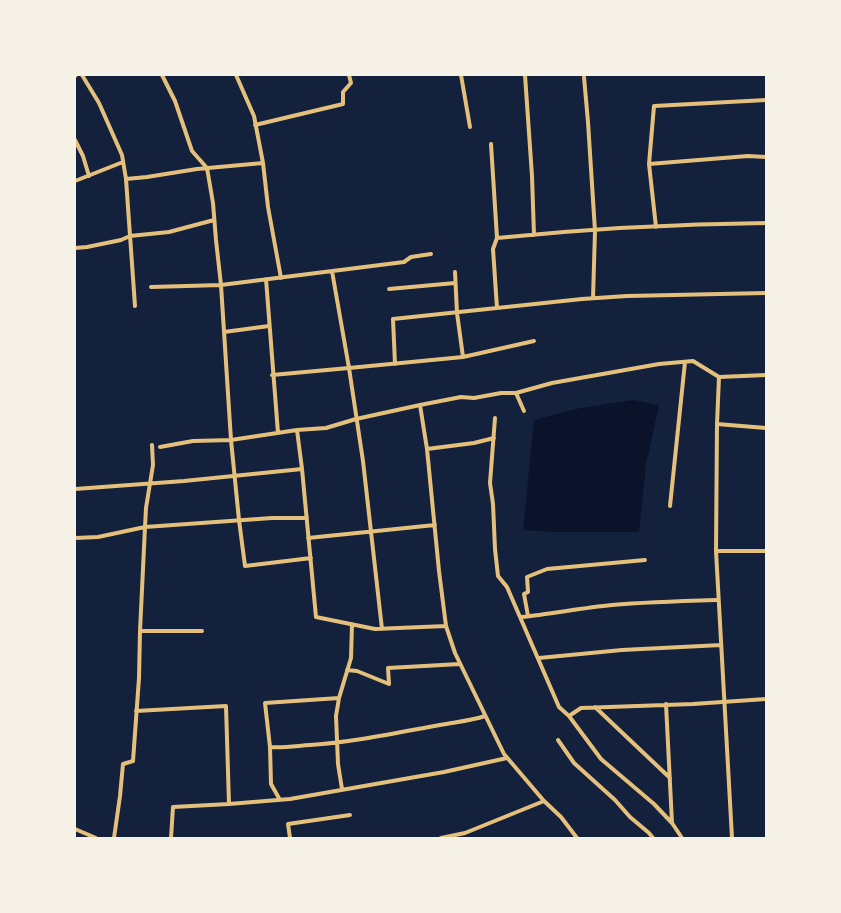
<!DOCTYPE html>
<style>
body{margin:0}
#map{position:relative;width:841px;height:913px;overflow:hidden;background:#14213d;font-family:"IBM Plex Sans",sans-serif}
canvas{display:block}
.frame{position:absolute;inset:0;border:76px solid #f6f1e7;pointer-events:none}
</style>
<div id="map">
<canvas width="841" height="913"></canvas>
<div class="frame"></div>
</div>
<script>
const context = document.querySelector('canvas').getContext('2d');
context.lineJoin = 'round';
function fill(path, color) {
  context.fillStyle = color;
  context.fill(path, 'evenodd');
}
function stroke(path, color, width, dash) {
  context.strokeStyle = color;
  context.lineWidth = width;
  context.lineCap = dash ? 'butt' : 'round';
  context.setLineDash(dash || []);
  context.stroke(path);
}
fill(new Path2D(`
 M 633,400 L 659,405 L 646,465 L 639,532 L 555,532 L 523,530 L 534,420 L 580,408 Z`), '#0b132b');
stroke(new Path2D(`
 M 82,75 L 99,103 L 122,155 L 126,179 L 135,306
 M 162,75 L 175,101 L 192,151 L 207,168 L 213,203 L 216,240 L 221,285 L 231,440 L 239,520 L 245,566 L 311,558
 M 236,75 L 254,116 L 263,163 L 268,207 L 281,278
 M 461,75 L 470,127
 M 525,75 L 532,176 L 534,235
 M 75,76 L 76,75
 M 584,77 L 588,122 L 595,231 L 593,298
 M 255,125 L 343,104 L 343,92 L 351,83 L 349,75
 M 75,140 L 83,156 L 89,176
 M 491,144 L 497,238 L 493,249 L 497,308
 M 649,164 L 748,156 L 766,157
 M 126,179 L 147,177 L 197,169 L 263,163
 M 75,181 L 123,162
 M 656,227 L 649,164 L 654,106 L 766,100
 M 497,238 C 586,229 676,224 766,223
 M 75,248 L 87,247 L 121,240 L 130,236 L 169,232 L 214,220
 M 455,272 L 457,313 L 463,357
 M 266,279 L 278,433
 M 151,287 L 221,285 L 404,262 L 411,257 L 431,254
 M 389,289 L 455,283
 M 224,332 L 269,326
 M 395,364 L 393,319 L 582,299 L 627,296 L 766,293
 M 272,375 L 349,368 L 332,271
 M 719,377 L 717,424 L 716,551 L 732,838
 M 516,393 L 524,411
 M 420,405 L 427,449 L 439,571 L 446,626 L 455,653 L 504,754 L 544,801 L 561,817 L 577,838
 M 495,418 L 490,483 L 493,504 L 495,549 L 498,576 L 507,587 L 559,707 L 569,716 L 601,759 L 654,804 L 672,823 L 682,838
 M 717,424 L 766,428
 M 297,430 L 302,469 L 316,617 L 375,629 L 446,626
 M 160,447 L 193,441 L 231,440 L 297,430 L 326,428 L 356,419 L 420,405 L 461,397 L 474,398 L 501,393 L 516,393 L 552,383 L 659,364 L 693,361 L 719,377 L 766,375
 M 427,449 L 474,443 L 494,438
 M 75,489 L 184,481 L 302,469
 M 670,506 L 685,362
 M 75,538 L 98,537 L 145,527 L 146,508 L 153,465 L 152,445
 M 308,538 L 435,525
 M 716,551 L 766,551
 M 528,616 L 524,594 L 528,592 L 527,577 L 547,569 L 645,560
 M 521,617 C 551,614 581,608 612,605 C 647,602 683,601 718,600
 M 382,629 L 363,461 L 349,368 L 463,357 L 534,341
 M 140,631 L 145,527 L 272,518 L 307,518
 M 539,658 L 622,650 L 721,645
 M 347,670 L 357,671 L 389,684 L 388,668 L 460,664
 M 666,704 L 672,823
 M 595,707 L 670,778
 M 136,711 L 226,706 L 229,804
 M 569,716 L 581,708 L 693,704 L 766,699
 M 558,740 L 574,763 L 615,800 L 630,817 L 649,833 L 653,838
 M 270,747 C 283,748 296,746 310,745 C 354,742 396,733 440,725 C 455,722 470,721 485,716
 M 342,789 L 338,764 L 336,716 L 339,698 L 351,658 L 352,624
 M 280,800 L 271,784 L 270,747 L 265,703 L 339,698
 M 75,829 L 96,838
 M 114,838 L 120,796 L 123,764 L 133,761 L 139,678 L 140,631 L 202,631
 M 171,838 L 173,807 L 229,804 L 290,799 L 444,772 L 507,758
 M 290,838 L 288,824 L 350,815
 M 441,838 L 465,833 L 544,801`), '#e5c07b', 4);
</script>
